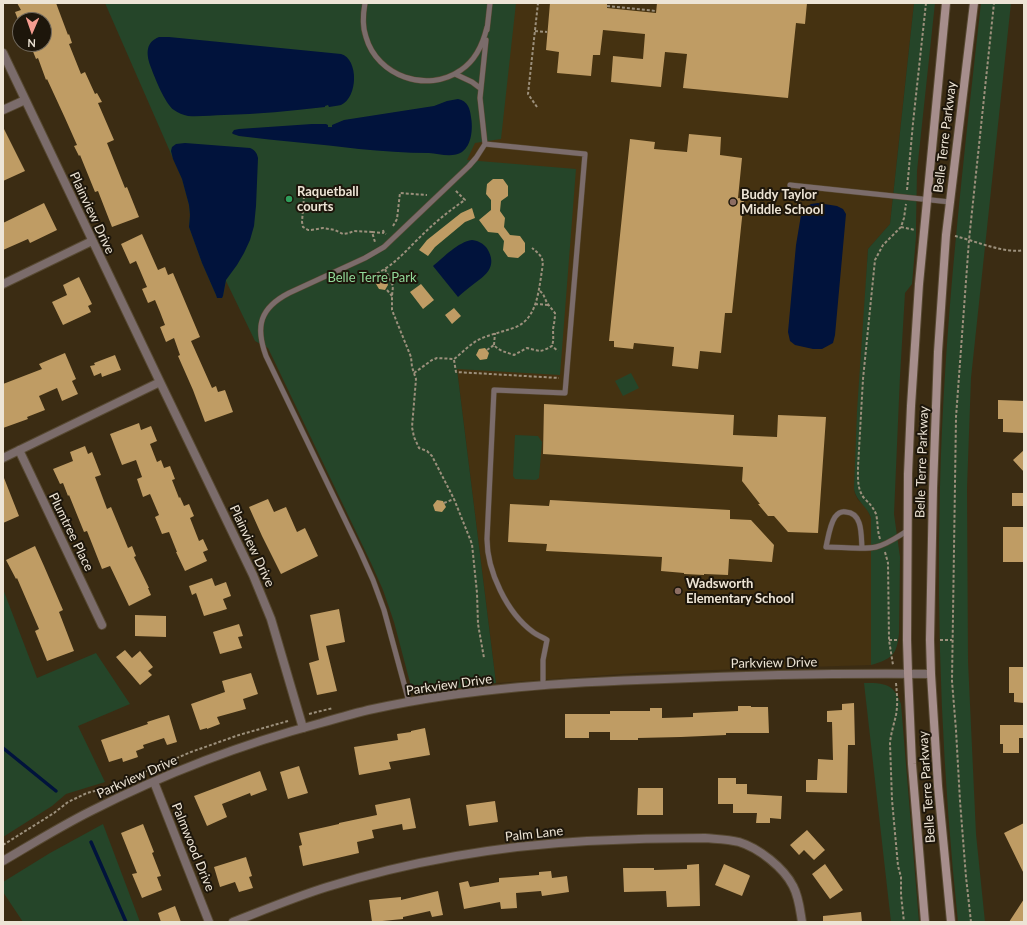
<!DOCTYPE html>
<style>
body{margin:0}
#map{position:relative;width:1027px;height:925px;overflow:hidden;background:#3b2c13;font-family:Lato,sans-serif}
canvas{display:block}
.frame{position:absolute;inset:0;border:4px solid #ede4d5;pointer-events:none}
.north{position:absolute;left:12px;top:12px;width:40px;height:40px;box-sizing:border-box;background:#1d160b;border:1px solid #70685c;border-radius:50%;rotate:182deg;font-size:11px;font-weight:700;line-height:16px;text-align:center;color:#ede4d5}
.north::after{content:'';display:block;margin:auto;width:14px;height:18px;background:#f59c90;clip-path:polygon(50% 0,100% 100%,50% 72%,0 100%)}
</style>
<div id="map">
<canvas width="1027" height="925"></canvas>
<div class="frame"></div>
<div class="north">N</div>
</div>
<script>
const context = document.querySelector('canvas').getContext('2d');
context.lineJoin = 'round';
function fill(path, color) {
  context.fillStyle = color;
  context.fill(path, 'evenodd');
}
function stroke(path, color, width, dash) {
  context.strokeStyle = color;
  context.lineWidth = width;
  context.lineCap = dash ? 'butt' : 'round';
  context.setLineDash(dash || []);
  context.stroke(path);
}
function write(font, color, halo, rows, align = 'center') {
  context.font = font + ' Lato,sans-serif';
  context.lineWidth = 4;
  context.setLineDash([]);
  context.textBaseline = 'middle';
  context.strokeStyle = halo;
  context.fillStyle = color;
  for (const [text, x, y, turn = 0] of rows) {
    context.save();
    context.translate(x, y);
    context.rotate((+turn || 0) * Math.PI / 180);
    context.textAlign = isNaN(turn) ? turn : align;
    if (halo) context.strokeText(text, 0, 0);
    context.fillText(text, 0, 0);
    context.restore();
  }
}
fill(new Path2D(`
 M 105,3 L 914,3 L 890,224 L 868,249 L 854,489 L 855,494 L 858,500 L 866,507 L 871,518 L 871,665 L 650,672 L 496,683 L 457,369 L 467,160 Z`), '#453211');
fill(new Path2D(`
 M 105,3 L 516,3 L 501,139 L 475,143 L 467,160 L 576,169 L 560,375 L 457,369 L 496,683 L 413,694 L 394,622 L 383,590 L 371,563 L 268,348 L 255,341 L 226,281 L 223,296 L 222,298 L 217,298 L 216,295 L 202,263 L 189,227 L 190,215 L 189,205 L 182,179 Z
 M 914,3 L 935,3 L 917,171 L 916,226 L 916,237 L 912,284 L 905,293 L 900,376 L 894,514 L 900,557 L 899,633 C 897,655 892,659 871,665 L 871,518 C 867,506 856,501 854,489 L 857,411 L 868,249 L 890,224 Z
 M 981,3 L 1011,3 L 971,378 L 967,488 L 968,661 L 976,834 L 985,922 L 958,922 C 943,778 936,632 940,487 C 944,325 963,164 981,3 Z
 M 631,373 L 639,388 L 623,396 L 615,381 Z
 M 515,435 L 538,436 L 542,442 L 539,478 L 536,480 L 515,479 L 513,476 Z
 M 3,589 L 37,678 L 96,653 L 130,704 L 78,726 L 105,782 L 66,794 L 52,806 L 3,837 Z
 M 864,683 C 875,683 888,682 895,692 C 898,695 899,700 901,704 L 919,922 L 891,922 Z
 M 103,824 L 140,922 L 23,922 L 3,892 L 3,882 L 50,853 Z`), '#254529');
fill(new Path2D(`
 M 159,37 L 169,37 L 341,54 C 359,59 358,98 341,105 C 338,106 333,106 329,107 L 328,105 L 325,106 L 325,107 C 291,111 258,114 224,115 C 213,115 200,117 188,116 C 183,115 178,113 174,110 C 165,104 154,76 150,65 C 146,53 146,42 159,37 Z
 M 458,99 C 468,101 470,109 471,117 C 473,128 472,145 462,152 C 453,158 439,154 429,153 C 405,153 382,151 359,149 C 319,144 279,141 239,136 L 233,134 L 232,133 L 234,130 L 239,129 L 312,124 L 326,124 L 328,125 L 328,127 L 332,127 L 332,125 L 344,120 L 434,106 L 447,101 Z
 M 185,143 L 250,148 C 255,150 257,153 258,158 L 256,206 L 254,226 L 250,240 L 244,253 L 237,265 L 226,280 L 223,296 L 222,298 L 217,298 L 216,295 L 202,263 L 189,227 L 190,215 L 189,205 L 182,179 L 173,159 L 171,151 L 172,147 L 176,144 Z
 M 818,203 L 837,206 L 843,209 L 846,214 L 835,335 L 833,343 L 822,349 L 813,349 L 795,345 L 790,341 L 788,332 L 796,245 L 801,215 L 804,208 L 811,204 Z
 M 472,240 C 480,241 486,245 489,252 C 496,267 486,275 475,283 C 469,288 463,292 458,297 L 433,266 C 444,257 458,242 472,240 Z`), '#01133c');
stroke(new Path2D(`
 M 3,748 L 56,791
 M 91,842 L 126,922`), '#01133c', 3.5);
fill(new Path2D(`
 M 17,3 L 56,3 L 68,35 L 69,34 L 72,43 L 69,44 L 81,74 L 85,72 L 95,94 L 97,93 L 102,102 L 98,103 L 114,140 L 107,143 L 125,188 L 127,187 L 139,217 L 112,227 L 98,191 L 95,192 L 80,155 L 79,156 L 74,146 L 77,145 L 65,118 L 47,79 L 46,80 L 38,58 L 36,59 L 32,49 L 44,44 L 44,20 L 20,20 L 20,22 L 19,22 L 15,12 L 21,10 Z
 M 550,3 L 607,3 L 607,8 L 656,13 L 657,3 L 807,3 L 805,24 L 796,23 L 788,98 L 683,88 L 687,54 L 665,52 L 661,87 L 611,82 L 613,56 L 643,59 L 645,34 L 603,30 L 600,55 L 593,55 L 591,76 L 557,73 L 559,52 L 546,50 Z
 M 3,127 L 25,171 L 3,181 Z
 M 689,134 L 721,137 L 720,155 L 742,158 L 738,198 L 744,199 L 732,313 L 725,313 L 721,353 L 700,351 L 698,369 L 672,366 L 674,347 L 634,343 L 633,349 L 614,347 L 614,341 L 609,341 L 630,139 L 655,142 L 654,149 L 687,152 Z
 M 493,179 L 503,179 L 508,186 L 508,196 L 501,201 L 500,211 L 505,218 L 504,227 L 510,235 L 520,236 L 525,243 L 525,252 L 518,258 L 508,257 L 503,250 L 504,241 L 498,233 L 488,232 L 479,220 L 491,210 L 491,200 L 486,194 L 487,184 Z
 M 44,203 L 57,230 L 30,243 L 28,239 L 3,250 L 3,223 Z
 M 472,208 L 475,218 L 465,222 L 435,247 L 428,256 L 419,250 L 427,240 L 461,213 Z
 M 142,234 L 158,270 L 165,267 L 168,275 L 173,273 L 200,337 L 191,341 L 212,388 L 216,386 L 218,392 L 225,390 L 233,412 L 205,422 L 193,390 L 178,356 L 180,355 L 174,338 L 166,342 L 160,327 L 165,325 L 160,312 L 155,300 L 148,303 L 142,289 L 147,287 L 136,261 L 130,264 L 121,244 Z
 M 79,277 L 92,304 L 88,306 L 91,312 L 63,325 L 52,302 L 67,295 L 63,285 Z
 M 380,279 L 386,279 L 388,285 L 385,290 L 379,289 L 376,284 Z
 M 421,284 L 434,300 L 423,309 L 410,292 Z
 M 454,308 L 461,316 L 452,324 L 445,315 Z
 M 485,348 L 489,353 L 487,359 L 480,360 L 476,355 L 479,349 Z
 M 65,353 L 76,379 L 72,381 L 78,394 L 62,401 L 57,388 L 39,396 L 45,410 L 27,417 L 28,419 L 3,428 L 3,384 L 42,369 L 39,364 Z
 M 115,355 L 121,370 L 102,377 L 101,373 L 94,376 L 90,366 L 95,365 L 94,363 Z
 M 998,400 L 1024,401 L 1024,433 L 1003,432 L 1003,419 L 998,419 Z
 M 544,404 L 734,415 L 733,435 L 777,437 L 778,415 L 826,417 L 818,533 L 788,532 L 774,516 L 768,516 L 758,504 L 760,504 L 742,481 L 743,467 L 543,454 Z
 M 139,423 L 141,430 L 151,426 L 157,441 L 150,444 L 157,462 L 161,460 L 164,468 L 170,466 L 175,479 L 172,480 L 179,498 L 180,497 L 184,506 L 189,504 L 194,516 L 190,518 L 199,541 L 203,539 L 208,550 L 203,552 L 207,561 L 185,571 L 176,552 L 177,552 L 169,532 L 162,534 L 155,517 L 159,515 L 150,494 L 143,497 L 137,479 L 142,477 L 136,460 L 122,465 L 110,434 Z
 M 85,446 L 88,454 L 92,452 L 101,475 L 95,477 L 107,509 L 111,507 L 128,548 L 132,546 L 136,556 L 134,557 L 149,588 L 148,588 L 151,595 L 129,606 L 110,566 L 102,569 L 87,531 L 84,532 L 69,495 L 68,496 L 63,483 L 60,484 L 53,469 L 73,461 L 70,452 Z
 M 1024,450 L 1024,472 L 1013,460 Z
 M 3,478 L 4,478 L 19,516 L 3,523 Z
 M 1012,493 L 1024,493 L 1024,506 L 1012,506 Z
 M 268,499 L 274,512 L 286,507 L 297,532 L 305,528 L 318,556 L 281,574 L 262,536 L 249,507 Z
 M 437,500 L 443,501 L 446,507 L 442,512 L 435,511 L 433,505 Z
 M 550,500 L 730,510 L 730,519 L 751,520 L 774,545 L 772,562 L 729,559 L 728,575 L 704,574 L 704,575 L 684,574 L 684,573 L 661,571 L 662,557 L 546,551 L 547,544 L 508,542 L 510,504 L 549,506 Z
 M 1003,527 L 1024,527 L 1024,562 L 1003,562 Z
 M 35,546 L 44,566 L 63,610 L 59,612 L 74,651 L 47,661 L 35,631 L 39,629 L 17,578 L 16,579 L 6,560 Z
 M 212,578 L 215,586 L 226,582 L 231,596 L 223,599 L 227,609 L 204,616 L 196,593 L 192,595 L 189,586 Z
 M 339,609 L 345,642 L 326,646 L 337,691 L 317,695 L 309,663 L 319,660 L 310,615 Z
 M 135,615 L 166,616 L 166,637 L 135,636 Z
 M 239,624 L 243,636 L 238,637 L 242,648 L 220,654 L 213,632 Z
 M 125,650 L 132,658 L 140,651 L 153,667 L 148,671 L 152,675 L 140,685 L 116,657 Z
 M 1009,667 L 1024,667 L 1024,703 L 1014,702 L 1014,693 L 1009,693 Z
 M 251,673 L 258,694 L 243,699 L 246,709 L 217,717 L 220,724 L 207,729 L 207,728 L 200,730 L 191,704 L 225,692 L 222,681 Z
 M 854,703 L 855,745 L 848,745 L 847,793 L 806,792 L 806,780 L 817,780 L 818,759 L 833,760 L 832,722 L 827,722 L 827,711 L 842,710 L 842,704 Z
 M 738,706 L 751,706 L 751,707 L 768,707 L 769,733 L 726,733 L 726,735 L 681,737 L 638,738 L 638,740 L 610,740 L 610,732 L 589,732 L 589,738 L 565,738 L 565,714 L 610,714 L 610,711 L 650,711 L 650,708 L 662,708 L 662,718 L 693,717 L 693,713 L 738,711 Z
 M 169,715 L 177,742 L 167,745 L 164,738 L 143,745 L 144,748 L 136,751 L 138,757 L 123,762 L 122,758 L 109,762 L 101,740 L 148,724 L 147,722 Z
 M 1000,725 L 1024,725 L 1024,738 L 1019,738 L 1019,753 L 1003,753 L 1003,744 L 1000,744 Z
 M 425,728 L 430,755 L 389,762 L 391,769 L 359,775 L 354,747 L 398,740 L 397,734 L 411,732 L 411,731 Z
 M 299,766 L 308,793 L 288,799 L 280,772 Z
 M 260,771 L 267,790 L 251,796 L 250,793 L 222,804 L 227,817 L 207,826 L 194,796 Z
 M 718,778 L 736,778 L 736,784 L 747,784 L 747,794 L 782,796 L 781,819 L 770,818 L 770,823 L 756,823 L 757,813 L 733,813 L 733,804 L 718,804 Z
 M 638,788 L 663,788 L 663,815 L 637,815 Z
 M 410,798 L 416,828 L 403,830 L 402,824 L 372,830 L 374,838 L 357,842 L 359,853 L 303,866 L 299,846 L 302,845 L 299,833 L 339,824 L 339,823 L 377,815 L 375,805 Z
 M 495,801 L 498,822 L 469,826 L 466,805 Z
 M 1024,823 L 1024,874 L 1004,833 Z
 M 143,824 L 154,852 L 152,853 L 161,876 L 157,877 L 162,890 L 142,898 L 132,874 L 137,873 L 121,833 Z
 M 807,830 L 825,850 L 814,860 L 804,850 L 799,855 L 790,845 Z
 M 246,857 L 252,876 L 249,877 L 253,888 L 239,892 L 235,882 L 220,887 L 214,867 Z
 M 699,864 L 700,906 L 667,907 L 666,891 L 624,892 L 623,868 L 654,868 L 654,870 L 687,869 L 687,865 Z
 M 724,864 L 749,875 L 750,876 L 742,896 L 715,885 Z
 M 825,864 L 843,890 L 830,899 L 812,874 Z
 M 551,871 L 552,878 L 567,876 L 569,892 L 542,896 L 541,891 L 516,893 L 517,908 L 501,909 L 500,902 L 464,909 L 459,883 L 468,881 L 470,887 L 499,882 L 499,878 L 539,875 L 539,872 Z
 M 438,891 L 443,915 L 432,917 L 430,911 L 403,917 L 403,919 L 372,922 L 369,900 L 401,897 L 401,900 Z
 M 1024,899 L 1024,922 L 1009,922 Z
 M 175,906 L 181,922 L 161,922 L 158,913 Z
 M 861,912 L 862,922 L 823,922 L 823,916 Z`), '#bf9c64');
const service = new Path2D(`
 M 365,3 C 363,14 362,26 366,37 C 377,76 427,94 461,70 C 476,60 483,44 487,27
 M 487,30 L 490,3
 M 455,74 L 472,82 L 480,88
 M 485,144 L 480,98 L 486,40
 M 790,185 L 950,202
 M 862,548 C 861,536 863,513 846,512 C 842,511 838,513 835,517 C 830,524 828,538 826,547 C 840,547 864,550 876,547 C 888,544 897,537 907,531
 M 409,702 L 384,610 L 373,580 L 360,551 L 266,356 C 255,326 260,308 289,293 L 365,258 L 384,247 L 469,166 L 476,158 L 485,144 L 585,154 L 565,393 L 494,390 L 487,539 C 487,571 507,613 533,632 C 537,635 542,637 547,640 L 543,660 L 543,685`);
const minor = new Path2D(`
 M 3,53 L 160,382 L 253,575 L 271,619 L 303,728
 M 3,110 L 25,100
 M 3,284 L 92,241
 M 19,450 L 102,625
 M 3,458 L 160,382
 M 154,782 L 209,922
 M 233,922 C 264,910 295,897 327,887 C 411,861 499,846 587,841 C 626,839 666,838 705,838 C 716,839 728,839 739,842 C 759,848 784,868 793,886 C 799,897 800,910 802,922`);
const tertiary = new Path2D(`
 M 3,861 C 32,844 61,826 91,811 C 164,774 242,744 321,723 C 338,718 355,713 373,709 C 469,688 567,682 665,679 C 754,675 842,673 931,674`);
const secondary = new Path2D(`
 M 925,922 L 912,764 L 908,673 L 907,640 L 908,474 L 911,406 L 919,284 L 946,3
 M 951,922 L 938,786 L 931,674 L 930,640 L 933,488 L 938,352 L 946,235 L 950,202 L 974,3`);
stroke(service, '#574932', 6);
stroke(minor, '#574932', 10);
stroke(tertiary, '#574932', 10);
stroke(secondary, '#574932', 10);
stroke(new Path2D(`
 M 607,6 L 656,11
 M 535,31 L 547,32
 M 537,107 L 528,94 L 538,3
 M 907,190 L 913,123 L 926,3
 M 304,196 L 302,222 L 303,227 L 308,230 L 311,230 L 323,228 L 335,230 L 343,234 L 349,233 L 354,231 L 372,232 L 375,242
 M 393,226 L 397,219 L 400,193 L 427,195
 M 901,227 L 915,230
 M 383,230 L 384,233 L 386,234
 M 372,232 L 384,233
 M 955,236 C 976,241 1004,254 1024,250
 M 385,269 L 393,286 L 392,296 L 392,310 L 411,357 L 412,367 L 416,379 L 412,427 L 414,437 L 419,448 L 427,451 L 432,456 L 454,499 L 472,544 L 477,593 L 478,624 L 484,658
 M 368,276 L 369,277 C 391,268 401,256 417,240 C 432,225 447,212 465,200 L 455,190
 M 387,290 L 392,296
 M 540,291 L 543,294 L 547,303 L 555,313 C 555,319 554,324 553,329 C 553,335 554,340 552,346
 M 535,304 L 549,305
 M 494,345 L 495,333
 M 487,350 L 494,345 C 499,351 506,352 514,355 L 527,348 C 541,351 539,353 552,346 L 558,351
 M 454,360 L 456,372 L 559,378
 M 414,373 L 432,360 L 437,358 L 454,359 C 462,353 469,345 478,340 C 490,334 503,332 516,327 C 535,319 538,296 541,277 C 543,261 546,259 532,248
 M 444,503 L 454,499
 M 880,539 C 877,530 878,522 876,514 C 873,507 869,503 864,498 C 857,489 858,478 858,467 L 863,379 L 875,260 L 883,245 L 901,227 L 904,218 L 906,204
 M 885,552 L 888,563 L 889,640 L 893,665
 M 889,640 L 897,640
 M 940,640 L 952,640
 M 896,683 C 897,694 898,704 896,715 C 894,724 891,733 890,743 L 892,800 L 898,866 L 901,877 L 901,895 L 904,922
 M 309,714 L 333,708
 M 3,845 L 54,813 L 68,802 L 87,793 L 106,788 L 191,752 L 239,735 L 288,721
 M 971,922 L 966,877 L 960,801 L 956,730 L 952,681 L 956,417 L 969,240 L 994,3`), '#9c907c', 2, [3, 2]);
stroke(service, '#7b6c6b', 5);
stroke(minor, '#7b6c6b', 8);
stroke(tertiary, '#7b6c6b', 8);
stroke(secondary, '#a68e8c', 8);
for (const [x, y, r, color] of [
 [289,199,4,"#2e9e5b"],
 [733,202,4,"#8d6e63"],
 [678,591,4,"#8d6e63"]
]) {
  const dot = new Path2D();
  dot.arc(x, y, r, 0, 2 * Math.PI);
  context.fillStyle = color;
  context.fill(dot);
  stroke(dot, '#1d160b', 1.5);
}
write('13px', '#ede4d5', '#1d160b', [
 ["Belle Terre Parkway",945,137,-83],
 ["Plainview Drive",92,213,65],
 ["Belle Terre Parkway",922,462,-88],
 ["Plumtree Place",71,532,64],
 ["Plainview Drive",252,546,65],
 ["Parkview Drive",774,663,-1],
 ["Parkview Drive",449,685,-8],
 ["Parkview Drive",137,777,-24],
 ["Belle Terre Parkway",927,787,-94],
 ["Palm Lane",534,834,-6],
 ["Palmwood Drive",193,847,68]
]);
write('bold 13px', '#ede4d5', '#1d160b', [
 ["Raquetball",297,192],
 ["courts",297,207],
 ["Buddy Taylor",741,195],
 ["Middle School",741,210],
 ["Wadsworth",686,584],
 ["Elementary School",686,599]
], 'left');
write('13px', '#91d999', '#1d160b', [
 ["Belle Terre Park",372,278]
]);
</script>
